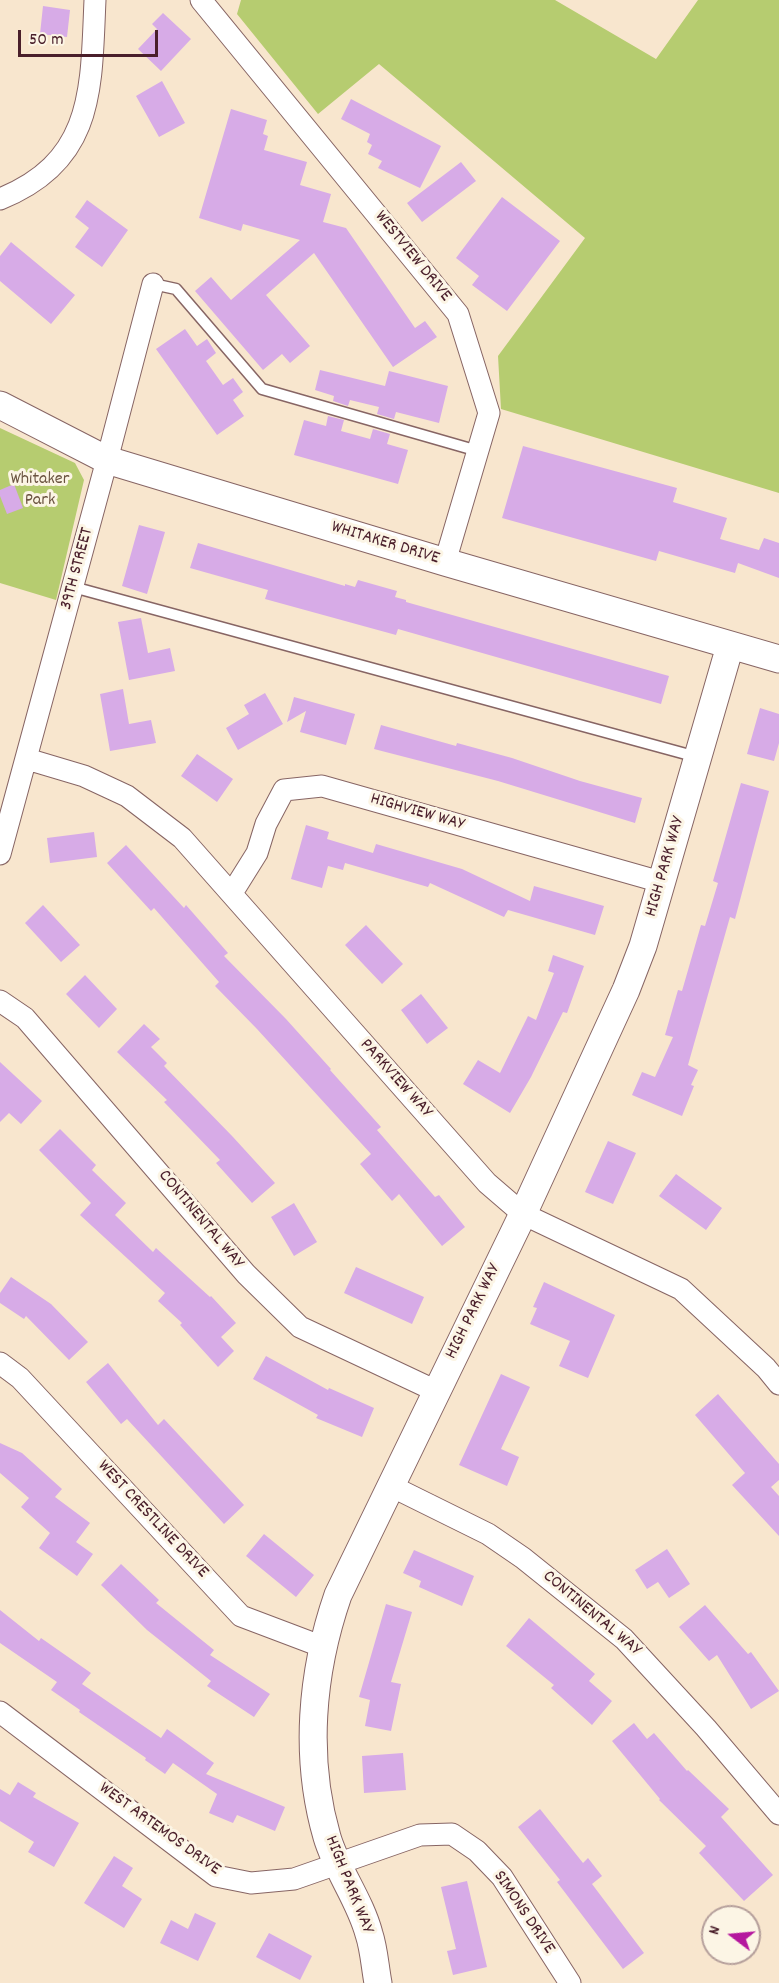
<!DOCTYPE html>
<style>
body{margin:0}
#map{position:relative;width:779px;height:1983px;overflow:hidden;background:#f8e6ce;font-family:Dekko,sans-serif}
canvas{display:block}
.north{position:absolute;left:701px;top:1905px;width:60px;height:60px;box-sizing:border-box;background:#fcf5e5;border:2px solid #b59f9b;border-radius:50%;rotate:286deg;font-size:16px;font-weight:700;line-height:24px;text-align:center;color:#4a1f2b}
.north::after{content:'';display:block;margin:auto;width:21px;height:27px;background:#b5179e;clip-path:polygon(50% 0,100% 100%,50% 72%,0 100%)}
.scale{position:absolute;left:18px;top:30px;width:140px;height:27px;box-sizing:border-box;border:3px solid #4a1f2b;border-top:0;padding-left:8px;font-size:18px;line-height:21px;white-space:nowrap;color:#4a1f2b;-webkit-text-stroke:4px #fcf5e5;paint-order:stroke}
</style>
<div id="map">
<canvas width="779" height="1983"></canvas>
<div class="north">N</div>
<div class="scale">50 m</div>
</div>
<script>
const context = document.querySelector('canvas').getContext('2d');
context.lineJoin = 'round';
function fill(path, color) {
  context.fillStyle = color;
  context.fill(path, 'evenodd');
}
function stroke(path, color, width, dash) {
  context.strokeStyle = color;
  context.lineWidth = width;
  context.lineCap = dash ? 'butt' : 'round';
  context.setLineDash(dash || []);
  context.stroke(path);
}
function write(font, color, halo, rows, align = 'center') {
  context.font = font + ' Dekko,sans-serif';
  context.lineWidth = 6;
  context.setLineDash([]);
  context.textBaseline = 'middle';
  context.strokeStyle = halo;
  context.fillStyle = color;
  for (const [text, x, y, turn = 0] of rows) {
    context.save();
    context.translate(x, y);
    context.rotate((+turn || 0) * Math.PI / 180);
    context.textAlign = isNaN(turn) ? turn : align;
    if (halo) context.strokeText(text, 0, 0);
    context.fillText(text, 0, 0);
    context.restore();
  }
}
fill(new Path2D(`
 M 241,0 L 555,0 L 656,59 L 698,0 L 779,0 L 779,493 L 501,409 L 498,356 L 585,238 L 379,64 L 318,114 L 237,14 Z
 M 0,428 L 75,463 L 84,480 L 56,600 L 0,583 Z`), '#b6cc70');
fill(new Path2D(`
 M 43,6 L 70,10 L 67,37 L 40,34 Z
 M 163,13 L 191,39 L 161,71 L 138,49 L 157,29 L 152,24 Z
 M 162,81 L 185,123 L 159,137 L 136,96 Z
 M 351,99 L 441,146 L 420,188 L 378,168 L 382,161 L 368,154 L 372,145 L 367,142 L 370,134 L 341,119 Z
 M 231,109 L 267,120 L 263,134 L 268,136 L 264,150 L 307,162 L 300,185 L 331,194 L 323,222 L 346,228 L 415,328 L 425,321 L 437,337 L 393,367 L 314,253 L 266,295 L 310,346 L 290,363 L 282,354 L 263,370 L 195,291 L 211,277 L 231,300 L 300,240 L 243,224 L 241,231 L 199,218 Z
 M 461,162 L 476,181 L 422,222 L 407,203 Z
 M 502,197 L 560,241 L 507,311 L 472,285 L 479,276 L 456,258 Z
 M 87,200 L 128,230 L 102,267 L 75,247 L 89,228 L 75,217 Z
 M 11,242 L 75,295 L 51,324 L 0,281 L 0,256 Z
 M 185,329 L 197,346 L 207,339 L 216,353 L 206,361 L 223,385 L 233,378 L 243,392 L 233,400 L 244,416 L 217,435 L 156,349 Z
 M 320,370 L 385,386 L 389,371 L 448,386 L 439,423 L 396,412 L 394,419 L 377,414 L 379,407 L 350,400 L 348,406 L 333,401 L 334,396 L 315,390 Z
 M 328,416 L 344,420 L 341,431 L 370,439 L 373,429 L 390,434 L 387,444 L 408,450 L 398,484 L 294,455 L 304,420 L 326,426 Z
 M 523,446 L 677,488 L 673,502 L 727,518 L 720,539 L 759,550 L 764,538 L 779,543 L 779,578 L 738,563 L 735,573 L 659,551 L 656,561 L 502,518 Z
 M 14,484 L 23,508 L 7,514 L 0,496 L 0,490 Z
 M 139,525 L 165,532 L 147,594 L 122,586 Z
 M 198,543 L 345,586 L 345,584 L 355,587 L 358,580 L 397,591 L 395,597 L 406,600 L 406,602 L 669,676 L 661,704 L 398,629 L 396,635 L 265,599 L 268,590 L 190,568 Z
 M 141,618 L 148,653 L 170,648 L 175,671 L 129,680 L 118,622 Z
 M 123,689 L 129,724 L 151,720 L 156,743 L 110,751 L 100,694 Z
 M 265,693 L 283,724 L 238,750 L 226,728 L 249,714 L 244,705 Z
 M 294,697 L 355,714 L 346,745 L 300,732 L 306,711 L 287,722 Z
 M 760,708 L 779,714 L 779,743 L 774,761 L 747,754 Z
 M 381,725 L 456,746 L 457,743 L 512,758 L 580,781 L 642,798 L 635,823 L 498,781 L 374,749 Z
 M 197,754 L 233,779 L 217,802 L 181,776 Z
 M 741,783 L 769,791 L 735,919 L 730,917 L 688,1065 L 698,1070 L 691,1085 L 694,1086 L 682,1116 L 632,1095 L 642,1072 L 655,1077 L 673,1037 L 665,1035 L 678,990 L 682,991 L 701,925 L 705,926 L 718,883 L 713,881 Z
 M 306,825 L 329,832 L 327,839 L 373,853 L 376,844 L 462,869 L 530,901 L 534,886 L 604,906 L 595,935 L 508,910 L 504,917 L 430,883 L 428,887 L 345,863 L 343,870 L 328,866 L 322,888 L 291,879 Z
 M 94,832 L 97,857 L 50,863 L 47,838 Z
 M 126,845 L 184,908 L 186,905 L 228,953 L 224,956 L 286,1019 L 331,1069 L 330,1070 L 381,1127 L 377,1130 L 435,1197 L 439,1195 L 465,1227 L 442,1246 L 399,1194 L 392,1201 L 360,1164 L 371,1154 L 257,1029 L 215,986 L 219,982 L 154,908 L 151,911 L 107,863 Z
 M 43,905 L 80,945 L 61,962 L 25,923 Z
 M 366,925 L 403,964 L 382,984 L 345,945 Z
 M 553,955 L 584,966 L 567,1013 L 563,1012 L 531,1077 L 510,1113 L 463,1084 L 478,1060 L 500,1073 L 528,1016 L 536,1020 L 554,973 L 548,971 Z
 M 85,975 L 117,1009 L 99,1028 L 66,994 Z
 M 421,994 L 448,1028 L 427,1044 L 401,1010 Z
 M 144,1024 L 160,1039 L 151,1047 L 167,1063 L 164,1066 L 233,1137 L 275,1183 L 252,1203 L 216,1163 L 220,1160 L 164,1102 L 167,1100 L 117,1052 Z
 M 0,1062 L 42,1101 L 21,1124 L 9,1113 L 0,1122 Z
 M 60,1129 L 96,1165 L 92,1170 L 126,1203 L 115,1215 L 153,1252 L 156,1248 L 210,1297 L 211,1296 L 236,1323 L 221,1337 L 234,1351 L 218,1367 L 180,1325 L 182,1323 L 158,1301 L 165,1293 L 80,1215 L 91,1203 L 39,1150 Z
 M 608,1141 L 636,1153 L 613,1204 L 585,1192 Z
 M 676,1174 L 722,1208 L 706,1230 L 659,1196 Z
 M 294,1203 L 317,1242 L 294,1256 L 271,1217 Z
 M 356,1267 L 424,1297 L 412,1324 L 344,1293 Z
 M 11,1277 L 51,1304 L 88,1342 L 69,1360 L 26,1316 L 24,1319 L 0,1303 L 0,1293 Z
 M 544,1282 L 615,1315 L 588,1378 L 559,1366 L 570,1341 L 530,1324 L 537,1308 L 533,1307 Z
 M 266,1356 L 328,1390 L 329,1388 L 374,1408 L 362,1437 L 316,1418 L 318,1415 L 253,1379 Z
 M 108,1363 L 158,1425 L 164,1419 L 244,1505 L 224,1524 L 127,1419 L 121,1424 L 86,1382 Z
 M 501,1374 L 530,1387 L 501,1449 L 519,1457 L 507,1486 L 459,1465 Z
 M 718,1394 L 779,1464 L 779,1480 L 771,1487 L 779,1496 L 779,1536 L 732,1485 L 745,1473 L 695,1415 Z
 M 0,1443 L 22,1453 L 62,1489 L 55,1497 L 90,1523 L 76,1542 L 93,1554 L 77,1576 L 39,1548 L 50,1533 L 21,1507 L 29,1498 L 0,1473 Z
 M 264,1534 L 314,1575 L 296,1597 L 246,1556 Z
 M 667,1549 L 690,1584 L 669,1598 L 658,1582 L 647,1589 L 635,1570 Z
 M 414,1550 L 474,1576 L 462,1606 L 419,1587 L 421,1581 L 403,1573 Z
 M 121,1564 L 159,1600 L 156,1603 L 214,1650 L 210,1655 L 270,1694 L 254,1717 L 207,1686 L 211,1681 L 147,1630 L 101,1585 Z
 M 386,1604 L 412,1612 L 391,1682 L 401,1684 L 391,1731 L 365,1726 L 370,1700 L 359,1697 Z
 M 705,1605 L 748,1654 L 751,1652 L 779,1691 L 751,1709 L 717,1655 L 709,1661 L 679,1627 Z
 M 0,1610 L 39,1641 L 41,1638 L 91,1673 L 82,1684 L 161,1738 L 167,1729 L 214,1763 L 206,1774 L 285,1807 L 275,1831 L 237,1815 L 233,1823 L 209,1813 L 217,1794 L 173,1763 L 165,1774 L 145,1760 L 146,1758 L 79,1712 L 80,1710 L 51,1690 L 57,1682 L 0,1643 Z
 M 529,1618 L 595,1674 L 589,1681 L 612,1701 L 592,1725 L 551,1688 L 554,1685 L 506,1646 Z
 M 634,1723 L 647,1739 L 654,1733 L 687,1771 L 688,1770 L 729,1809 L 721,1817 L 773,1875 L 744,1901 L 699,1853 L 706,1846 L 659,1800 L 660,1799 L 612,1741 Z
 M 403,1753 L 406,1790 L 364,1793 L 362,1756 Z
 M 18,1782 L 36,1793 L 33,1797 L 79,1823 L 54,1867 L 28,1852 L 34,1842 L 0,1821 L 0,1789 L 10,1795 Z
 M 540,1809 L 583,1863 L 588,1858 L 602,1876 L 592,1884 L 644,1953 L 623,1969 L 557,1882 L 560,1880 L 518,1827 Z
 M 114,1856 L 133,1868 L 122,1886 L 142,1899 L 124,1928 L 84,1903 Z
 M 467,1881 L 487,1967 L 453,1975 L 447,1951 L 456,1949 L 441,1887 Z
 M 195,1913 L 216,1923 L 198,1961 L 160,1943 L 171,1920 L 188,1929 Z
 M 269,1933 L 312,1956 L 300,1980 L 256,1957 Z`), '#d7abe7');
const service = new Path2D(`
 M 153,284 L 176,289 L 262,389 L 478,451
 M 73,587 L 697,757`);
const minor = new Path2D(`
 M 201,0 L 458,314 L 489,413 L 445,562
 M 0,199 C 95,161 91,88 95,0
 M 27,759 L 84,776 L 127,796 L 182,838 L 487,1183 L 523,1214 L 681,1289 L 766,1368 L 779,1384
 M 0,854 L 107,460 L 153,284
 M 232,893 L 257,853 L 266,824 L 284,790 L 322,786 L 661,882
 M 0,1001 L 25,1018 L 246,1274 L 300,1327 L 436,1391
 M 0,1363 L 20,1378 L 241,1616 L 323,1647
 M 391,1486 L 488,1534 L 523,1558 L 624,1639 L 706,1728 L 779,1814
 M 0,1712 L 216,1876 L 251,1883 L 294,1879 L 420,1835 L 452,1834 L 477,1851 L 502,1877 L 570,1983`);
const tertiary = new Path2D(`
 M 0,405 L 107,460 L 445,562 L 779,659
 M 378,1983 C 375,1967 374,1949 369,1934 C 360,1900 337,1871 327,1837 C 304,1758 311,1673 338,1595 L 523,1214 L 626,990 L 643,946 L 730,646`);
stroke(service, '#876564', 13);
stroke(minor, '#876564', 23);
stroke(tertiary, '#876564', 29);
stroke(service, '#fff', 10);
stroke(minor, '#fff', 21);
stroke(tertiary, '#fff', 27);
write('18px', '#4a1f2b', '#fcf5e5', [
 ["WESTVIEW DRIVE",412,257,51],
 ["WHITAKER DRIVE",385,544,17],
 ["39TH STREET",78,569,-75],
 ["HIGHVIEW WAY",417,813,16],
 ["HIGH PARK WAY",666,867,-74],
 ["PARKVIEW WAY",395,1079,48],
 ["CONTINENTAL WAY",200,1220,50],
 ["HIGH PARK WAY",474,1312,-64],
 ["WEST CRESTLINE DRIVE",152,1520,47],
 ["CONTINENTAL WAY",591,1614,40],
 ["WEST ARTEMOS DRIVE",159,1830,36],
 ["HIGH PARK WAY",348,1885,68],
 ["SIMONS DRIVE",523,1913,56]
]);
write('18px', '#6a5340', '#fcf5e5', [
 ["Whitaker",40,481],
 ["Park",40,502]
]);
</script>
